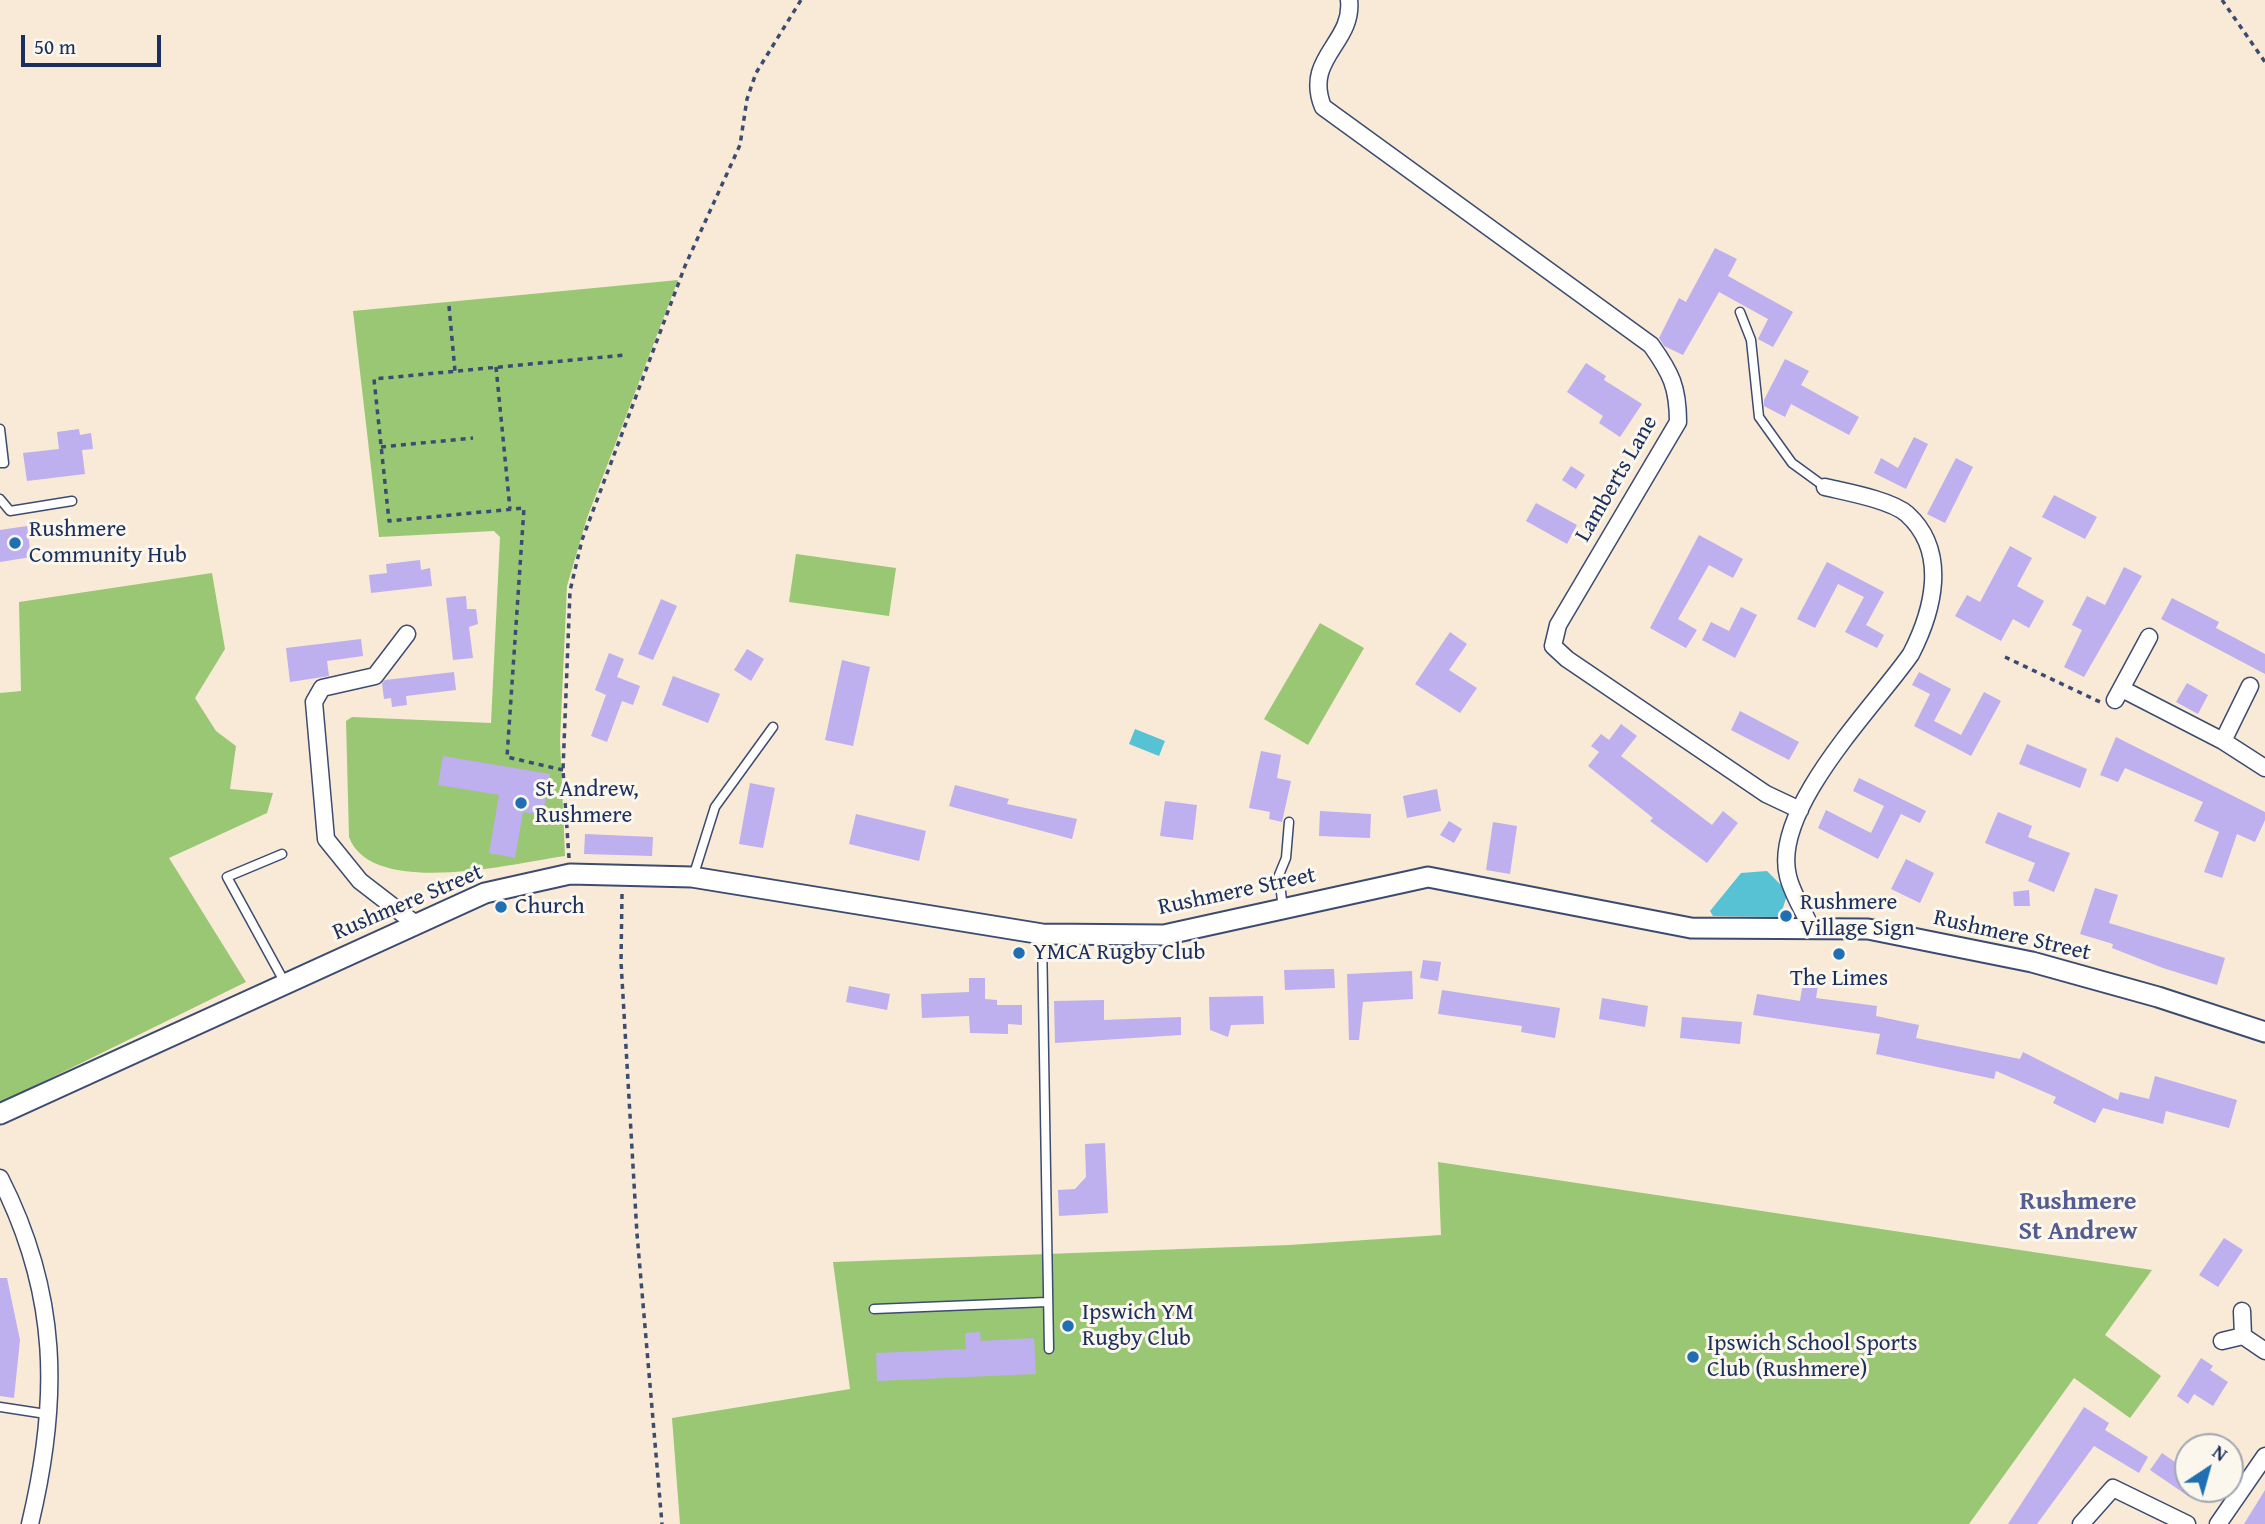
<!DOCTYPE html>
<style>
body{margin:0}
#map{position:relative;width:2265px;height:1524px;overflow:hidden;background:#f8ead6;font-family:"Gentium Book Plus",serif}
canvas{display:block}
.north{position:absolute;left:2174px;top:1433px;width:70px;height:70px;box-sizing:border-box;background:#fbf7ec;border:2px solid #a1a7b3;border-radius:50%;rotate:36deg;font-size:19px;font-weight:700;line-height:28px;text-align:center;color:#1b2f5e}
.north::after{content:'';display:block;margin:auto;width:24px;height:32px;background:#1f6fb2;clip-path:polygon(50% 0,100% 100%,50% 72%,0 100%)}
.scale{position:absolute;left:21px;top:35px;width:140px;height:32px;box-sizing:border-box;border:4px solid #1b2f5e;border-top:0;padding-left:9px;font-size:21px;line-height:24px;white-space:nowrap;color:#1b2f5e;-webkit-text-stroke:5px #fbf7ec;paint-order:stroke}
</style>
<div id="map">
<canvas width="2265" height="1524"></canvas>
<div class="north">N</div>
<div class="scale">50 m</div>
</div>
<script>
const context = document.querySelector('canvas').getContext('2d');
context.lineJoin = 'round';
function fill(path, color) {
  context.fillStyle = color;
  context.fill(path, 'evenodd');
}
function stroke(path, color, width, dash) {
  context.strokeStyle = color;
  context.lineWidth = width;
  context.lineCap = dash ? 'butt' : 'round';
  context.setLineDash(dash || []);
  context.stroke(path);
}
function write(font, color, halo, rows, align = 'center') {
  context.font = font + ' "Gentium Book Plus",serif';
  context.lineWidth = 6;
  context.setLineDash([]);
  context.textBaseline = 'middle';
  context.strokeStyle = halo;
  context.fillStyle = color;
  for (const [text, x, y, turn = 0] of rows) {
    context.save();
    context.translate(x, y);
    context.rotate((+turn || 0) * Math.PI / 180);
    context.textAlign = isNaN(turn) ? turn : align;
    if (halo) context.strokeText(text, 0, 0);
    context.fillText(text, 0, 0);
    context.restore();
  }
}
fill(new Path2D(`
 M 678,280 L 587,518 L 567,586 L 560,740 L 565,856 C 515,863 372,899 349,837 L 346,721 L 352,717 L 491,723 L 500,537 L 494,531 L 379,537 L 353,311 Z
 M 796,554 L 896,568 L 889,616 L 789,602 Z
 M 212,573 L 225,649 L 195,698 L 216,731 L 236,746 L 230,789 L 273,793 L 267,813 L 169,858 L 246,982 L 0,1103 L 0,693 L 21,691 L 19,602 Z
 M 1320,623 L 1364,648 L 1308,745 L 1264,719 Z
 M 1438,1162 L 2152,1270 L 2105,1335 L 2161,1376 L 2130,1418 L 2074,1378 L 1969,1524 L 680,1524 L 672,1418 L 850,1389 L 833,1262 L 1289,1245 L 1441,1235 Z`), '#9ac774');
fill(new Path2D(`
 M 1135,729 L 1165,741 L 1159,756 L 1129,744 Z
 M 1767,871 L 1788,892 L 1780,917 L 1713,916 L 1710,911 L 1741,873 Z`), '#57c2d3');
fill(new Path2D(`
 M 1715,248 L 1737,259 L 1728,276 L 1793,312 L 1773,347 L 1758,339 L 1768,319 L 1719,292 L 1683,355 L 1664,346 L 1659,338 L 1679,298 L 1686,302 Z
 M 1785,359 L 1809,371 L 1801,385 L 1859,417 L 1849,435 L 1791,404 L 1785,417 L 1764,406 L 1764,400 Z
 M 1586,363 L 1606,376 L 1604,380 L 1642,404 L 1620,437 L 1599,423 L 1603,416 L 1567,392 Z
 M 79,429 L 80,435 L 91,433 L 93,449 L 82,450 L 85,474 L 27,481 L 23,453 L 59,449 L 57,432 Z
 M 1914,437 L 1928,444 L 1906,489 L 1874,473 L 1881,458 L 1898,468 Z
 M 1956,458 L 1973,467 L 1945,523 L 1927,514 Z
 M 1571,466 L 1585,475 L 1576,489 L 1562,480 Z
 M 2054,495 L 2097,517 L 2085,539 L 2042,517 Z
 M 1536,503 L 1577,525 L 1567,544 L 1526,521 Z
 M 27,526 L 31,557 L 0,562 L 0,530 Z
 M 1699,535 L 1743,559 L 1733,578 L 1709,565 L 1678,619 L 1697,630 L 1686,648 L 1650,628 Z
 M 2010,546 L 2032,558 L 2017,586 L 2044,601 L 2029,628 L 2013,619 L 2001,641 L 1955,616 L 1967,595 L 1980,602 Z
 M 420,560 L 421,570 L 430,568 L 432,586 L 371,593 L 369,575 L 387,573 L 386,564 Z
 M 1827,562 L 1884,592 L 1866,625 L 1884,635 L 1877,648 L 1845,632 L 1864,597 L 1838,584 L 1815,628 L 1797,619 Z
 M 2124,567 L 2142,576 L 2084,677 L 2064,667 L 2082,630 L 2072,625 L 2087,596 L 2105,605 Z
 M 466,596 L 467,609 L 476,609 L 478,624 L 469,627 L 473,658 L 453,660 L 446,598 Z
 M 2172,598 L 2219,622 L 2216,628 L 2265,654 L 2265,674 L 2161,619 Z
 M 661,599 L 677,606 L 653,660 L 638,654 Z
 M 1741,607 L 1757,615 L 1735,658 L 1702,640 L 1711,622 L 1729,631 Z
 M 1450,632 L 1467,644 L 1449,670 L 1477,688 L 1460,713 L 1415,684 Z
 M 361,639 L 363,656 L 327,661 L 329,676 L 290,682 L 286,648 Z
 M 747,649 L 764,659 L 751,681 L 734,670 Z
 M 609,653 L 624,659 L 617,677 L 640,686 L 633,705 L 622,701 L 607,742 L 591,736 L 606,695 L 595,690 Z
 M 842,660 L 870,667 L 853,746 L 825,740 Z
 M 454,672 L 456,690 L 406,696 L 407,705 L 392,707 L 391,698 L 384,699 L 382,683 L 385,680 Z
 M 1919,672 L 1951,689 L 1934,721 L 1961,735 L 1984,692 L 2001,701 L 1971,756 L 1914,726 L 1930,694 L 1912,685 Z
 M 673,676 L 720,694 L 708,723 L 662,705 Z
 M 2187,683 L 2208,695 L 2198,714 L 2176,702 Z
 M 1740,711 L 1799,742 L 1789,760 L 1731,730 Z
 M 1621,724 L 1637,736 L 1621,756 L 1712,825 L 1723,811 L 1738,823 L 1707,863 L 1650,821 L 1653,818 L 1588,766 L 1599,752 L 1591,746 L 1601,734 L 1609,740 Z
 M 2116,737 L 2265,812 L 2265,820 L 2255,842 L 2237,834 L 2222,878 L 2204,872 L 2219,832 L 2194,821 L 2203,802 L 2125,768 L 2118,782 L 2100,775 Z
 M 2027,744 L 2087,769 L 2080,788 L 2019,764 Z
 M 1261,751 L 1281,755 L 1277,778 L 1291,781 L 1282,822 L 1269,819 L 1270,812 L 1249,808 Z
 M 443,756 L 550,774 L 543,815 L 523,812 L 515,858 L 489,853 L 499,795 L 438,785 Z
 M 1859,778 L 1926,811 L 1920,823 L 1901,814 L 1878,859 L 1818,828 L 1826,810 L 1871,833 L 1884,806 L 1853,791 Z
 M 750,783 L 775,788 L 763,848 L 739,844 Z
 M 955,785 L 1009,799 L 1007,804 L 1077,819 L 1072,839 L 949,806 Z
 M 1437,789 L 1441,811 L 1407,818 L 1403,796 Z
 M 1165,801 L 1197,805 L 1193,840 L 1160,836 Z
 M 1320,811 L 1371,814 L 1370,838 L 1319,836 Z
 M 1998,812 L 2032,826 L 2028,837 L 2070,853 L 2054,892 L 2028,881 L 2035,863 L 1985,843 Z
 M 856,814 L 926,831 L 919,861 L 849,844 Z
 M 1449,821 L 1462,829 L 1454,843 L 1440,835 Z
 M 1493,822 L 1517,826 L 1510,874 L 1486,870 Z
 M 585,834 L 653,837 L 652,856 L 584,854 Z
 M 1906,859 L 1934,873 L 1920,903 L 1891,889 Z
 M 2095,888 L 2118,895 L 2109,923 L 2225,958 L 2217,985 L 2163,968 L 2112,948 L 2113,944 L 2080,934 Z
 M 2029,890 L 2030,906 L 2014,906 L 2013,892 Z
 M 1423,960 L 1441,962 L 1438,981 L 1420,978 Z
 M 1334,969 L 1335,988 L 1285,990 L 1284,970 Z
 M 1412,971 L 1413,999 L 1363,1002 L 1359,1040 L 1349,1040 L 1347,974 Z
 M 1804,976 L 1819,979 L 1816,998 L 1877,1006 L 1876,1016 L 1919,1025 L 1916,1038 L 2020,1059 L 2023,1052 L 2118,1100 L 2120,1092 L 2149,1099 L 2155,1076 L 2237,1100 L 2229,1128 L 2166,1111 L 2163,1124 L 2103,1108 L 2095,1123 L 2053,1103 L 2056,1097 L 1996,1071 L 1994,1079 L 1876,1054 L 1880,1034 L 1753,1015 L 1757,994 L 1800,1001 Z
 M 969,978 L 985,978 L 985,999 L 997,1000 L 997,1005 L 1022,1005 L 1022,1025 L 1008,1024 L 1008,1034 L 970,1033 L 969,1016 L 922,1018 L 921,994 L 969,992 Z
 M 849,986 L 890,994 L 887,1010 L 846,1002 Z
 M 1442,990 L 1560,1008 L 1555,1038 L 1521,1032 L 1522,1026 L 1438,1014 Z
 M 1263,996 L 1264,1024 L 1231,1025 L 1228,1037 L 1210,1030 L 1209,997 Z
 M 1602,998 L 1648,1006 L 1645,1027 L 1599,1019 Z
 M 1104,1000 L 1104,1020 L 1181,1017 L 1181,1035 L 1055,1043 L 1054,1001 Z
 M 1682,1017 L 1742,1022 L 1740,1044 L 1680,1038 Z
 M 1105,1143 L 1108,1213 L 1059,1216 L 1058,1190 L 1075,1189 L 1086,1177 L 1085,1144 Z
 M 2224,1238 L 2243,1250 L 2218,1287 L 2199,1275 Z
 M 0,1278 L 7,1278 L 20,1340 L 14,1398 L 0,1396 Z
 M 980,1332 L 981,1341 L 1034,1338 L 1036,1374 L 877,1381 L 876,1353 L 966,1349 L 965,1333 Z
 M 2201,1358 L 2213,1366 L 2210,1370 L 2228,1382 L 2213,1406 L 2194,1394 L 2188,1404 L 2177,1396 Z
 M 2084,1407 L 2109,1423 L 2105,1430 L 2148,1457 L 2139,1473 L 2094,1446 L 2037,1524 L 2008,1524 Z
 M 2162,1453 L 2188,1471 L 2188,1496 L 2150,1470 Z
 M 2265,1490 L 2265,1524 L 2244,1524 Z`), '#beafee');
const service = new Path2D(`
 M 1740,312 L 1751,340 L 1759,417 L 1792,463 L 1825,487
 M 0,429 L 4,463 L 0,463
 M 0,499 L 10,511 L 72,501
 M 282,854 L 227,877 L 285,983
 M 693,877 L 715,807 L 773,727
 M 1283,909 L 1279,875 L 1286,858 L 1289,822
 M 1042,936 L 1049,1349
 M 874,1309 L 1047,1302
 M 0,1407 L 46,1414`);
const minor = new Path2D(`
 M 1349,0 C 1354,43 1303,58 1323,107 L 1651,345 C 1671,373 1678,387 1678,422 L 1558,625 L 1553,646 L 1567,659 L 1766,794 L 1800,810
 M 407,634 L 375,676 L 322,688 L 314,702 L 326,839 L 360,881 L 417,925
 M 2122,689 L 2223,741 L 2265,768
 M 2115,700 L 2149,637
 M 2223,741 L 2250,686
 M 1812,930 C 1805,913 1792,894 1788,876 C 1771,809 1875,706 1911,654 C 1933,611 1949,552 1907,514 C 1891,500 1846,492 1825,487
 M 0,1178 C 59,1294 60,1399 30,1524
 M 2243,1336 L 2265,1351
 M 2222,1341 L 2243,1336 L 2242,1311
 M 2081,1524 L 2113,1488 L 2187,1524
 M 2218,1524 L 2265,1456`);
const tertiary = new Path2D(`
 M 0,1114 L 485,893 L 570,874 L 692,877 L 1042,934 L 1164,935 L 1428,877 L 1691,928 L 1868,929 L 2032,962 L 2158,997 L 2265,1032`);
stroke(service, '#3c4b70', 11);
stroke(minor, '#3c4b70', 19);
stroke(tertiary, '#3c4b70', 23);
stroke(new Path2D(`
 M 2222,0 L 2265,62
 M 449,306 L 455,371
 M 496,367 L 510,509
 M 381,447 L 473,438
 M 2005,657 L 2100,702
 M 563,770 L 507,757 L 524,508 L 389,521 L 374,379 L 625,355
 M 569,858 L 563,770 L 570,591 L 582,540 L 685,266 L 740,145 L 747,99 L 756,73 L 801,0
 M 622,894 L 621,962 L 637,1234 L 662,1524`), '#3c4b70', 3.5, [5, 5]);
stroke(service, '#fff', 8);
stroke(minor, '#fff', 16);
stroke(tertiary, '#fff', 19);
for (const [x, y, r, color] of [
 [15,543,7,"#1f6fb2"],
 [521,803,7,"#1f6fb2"],
 [501,907,7,"#1f6fb2"],
 [1786,916,7,"#1f6fb2"],
 [1019,953,7,"#1f6fb2"],
 [1839,954,7,"#1f6fb2"],
 [1068,1326,7,"#1f6fb2"],
 [1693,1357,7,"#1f6fb2"]
]) {
  const dot = new Path2D();
  dot.arc(x, y, r, 0, 2 * Math.PI);
  context.fillStyle = color;
  context.fill(dot);
  stroke(dot, '#fbf7ec', 2.5);
}
write('23px', '#1b2f5e', '#fbf7ec', [
 ["Lamberts Lane",1617,479,-60],
 ["Rushmere Street",1237,892,-12],
 ["Rushmere Street",408,903,-23],
 ["Rushmere Street",2012,936,13]
]);
write('23px', '#1b2f5e', '#fbf7ec', [
 ["Rushmere",29,530],
 ["Community Hub",29,556],
 ["St Andrew,",535,790],
 ["Rushmere",535,816],
 ["Rushmere",1800,903],
 ["Village Sign",1800,929],
 ["Church",515,907],
 ["YMCA Rugby Club",1033,953],
 ["The Limes",1839,979,"center"],
 ["Ipswich YM",1082,1313],
 ["Rugby Club",1082,1339],
 ["Ipswich School Sports",1707,1344],
 ["Club (Rushmere)",1707,1370]
], 'left');
write('bold 26px', '#545c90', '#fbf7ec', [
 ["Rushmere",2078,1202],
 ["St Andrew",2078,1232]
]);
</script>
